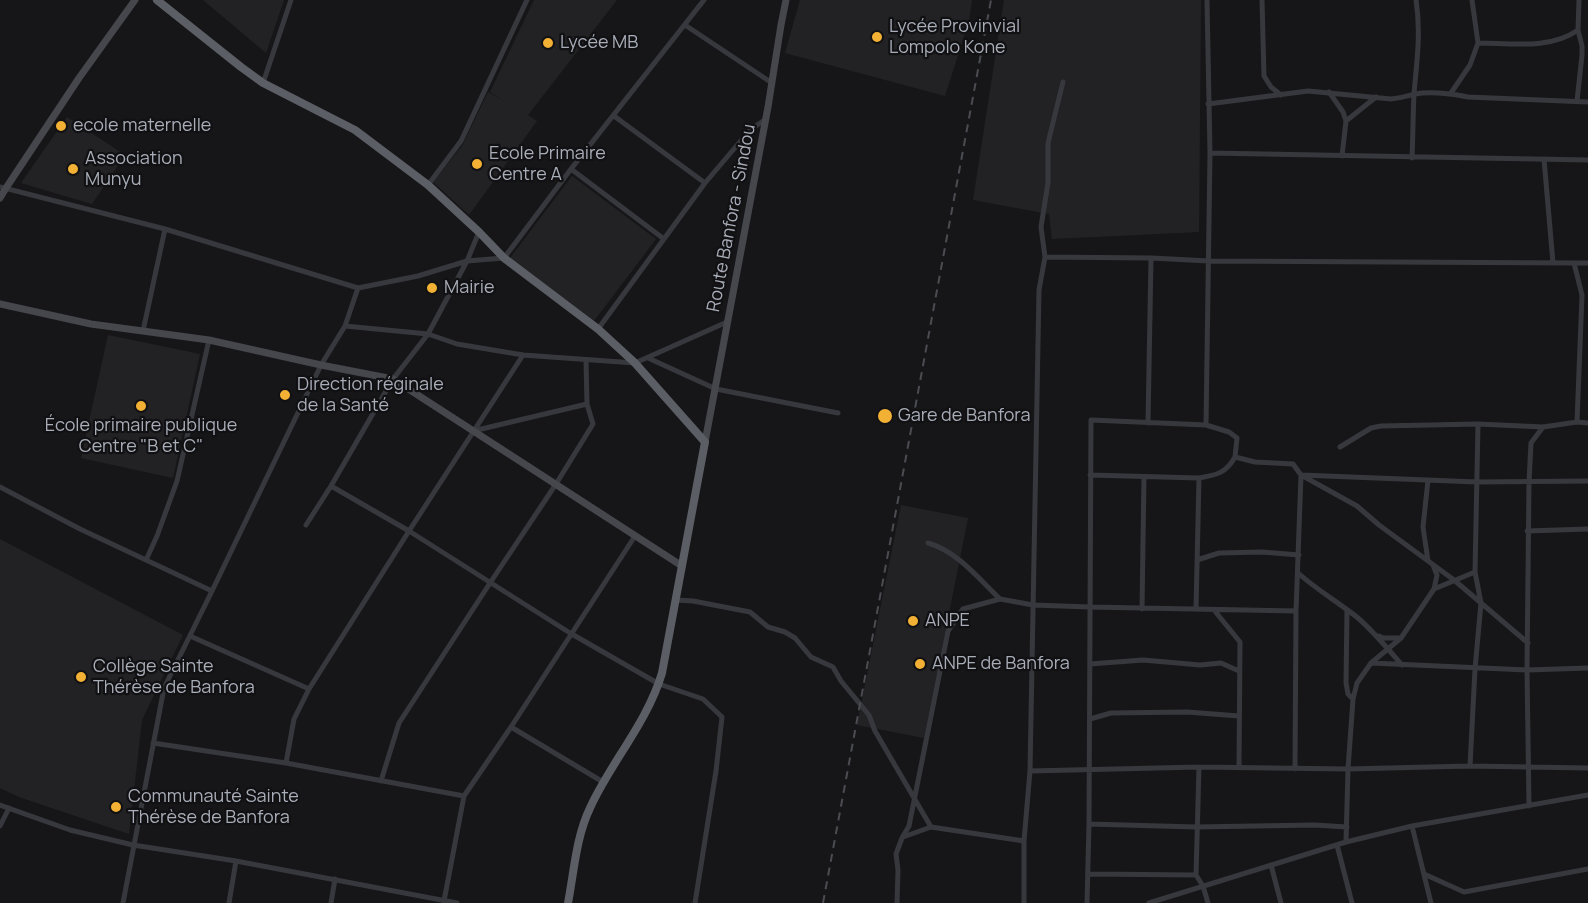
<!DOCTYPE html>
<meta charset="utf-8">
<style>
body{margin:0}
canvas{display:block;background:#161618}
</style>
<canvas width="1588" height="903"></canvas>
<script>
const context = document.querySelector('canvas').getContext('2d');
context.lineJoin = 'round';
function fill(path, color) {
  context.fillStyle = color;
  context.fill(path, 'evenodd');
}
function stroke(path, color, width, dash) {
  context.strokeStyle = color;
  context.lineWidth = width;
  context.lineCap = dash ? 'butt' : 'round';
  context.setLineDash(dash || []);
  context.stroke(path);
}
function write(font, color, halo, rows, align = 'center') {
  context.font = font + ' Manrope,sans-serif';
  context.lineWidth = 4.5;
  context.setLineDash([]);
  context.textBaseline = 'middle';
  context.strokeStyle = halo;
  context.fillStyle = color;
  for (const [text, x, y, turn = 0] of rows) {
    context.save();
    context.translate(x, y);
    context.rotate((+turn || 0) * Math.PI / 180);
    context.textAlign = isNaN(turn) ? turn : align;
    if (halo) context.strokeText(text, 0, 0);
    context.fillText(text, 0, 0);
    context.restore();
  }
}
fill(new Path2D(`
 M 203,0 L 284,0 L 266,53 Z
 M 534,0 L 617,0 L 528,115 L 537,121 L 469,215 L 433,182 L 462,146 L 488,92 L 506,102 L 490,92 Z
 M 800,0 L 972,0 L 969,21 L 945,96 L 785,53 Z
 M 1004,0 L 1201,0 L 1199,232 L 1052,239 L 1049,214 L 973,200 Z
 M 67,117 L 125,155 L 92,204 L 21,183 Z
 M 572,176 L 656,239 L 594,321 L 510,258 Z
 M 108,335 L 200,354 L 173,478 L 81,458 Z
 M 901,505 L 968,518 L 924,738 L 857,725 Z
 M 0,539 L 183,635 L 142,720 L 129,834 L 19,797 L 0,788 Z`), '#222225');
stroke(new Path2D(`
 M 1262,0 L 1264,76 L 1271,87 L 1281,95
 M 1472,0 L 1478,43
 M 685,25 L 772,83
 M 263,83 L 291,0
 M 1329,92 L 1343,112 L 1346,121 L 1342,156
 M 1451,93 L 1470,65 L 1478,43 C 1510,43 1550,50 1578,30
 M 1577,101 L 1582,55 L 1582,46 L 1578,30 L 1579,0
 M 1208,104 L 1308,91 L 1391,99 C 1400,98 1407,96 1415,94 C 1432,91 1452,94 1468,97 L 1588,102
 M 614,116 L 705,183
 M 1346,121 L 1376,97
 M 1210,153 L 1588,160
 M 1412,158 C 1413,136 1413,114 1414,93 C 1417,61 1421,32 1416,0
 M 1544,159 L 1553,263
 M 571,169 L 664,239
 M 428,185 L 461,141 L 527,0
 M 0,187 L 165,229 L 358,288 L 418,276 L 467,261 L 504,258 L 571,169 L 704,0
 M 1045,257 L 1151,258 L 1209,261 L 1574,263 L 1582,295 L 1577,422
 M 1574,263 L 1588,263
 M 345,326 L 428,334 L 457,344 L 523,355 L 635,363 L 727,322
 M 598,329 L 705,183 L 750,130 L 766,119
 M 143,331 L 165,229
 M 648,358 L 716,389 L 838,413
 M 1148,423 L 1151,258
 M 1206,425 L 1210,153 L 1207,0
 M 473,431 L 587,404
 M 1340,447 L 1371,428 L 1381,426 L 1478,424 L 1543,427 L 1577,422 L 1588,423
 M 1090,475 L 1199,478 L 1196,609
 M 1199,478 C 1217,475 1226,473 1235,457
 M 331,486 L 409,531 L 570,633 L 659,684 L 703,699 L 722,717 L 716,771 L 695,903
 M 0,487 L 80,529 L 212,591
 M 306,525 L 331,486 L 393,379 L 428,334 L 467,261 L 479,232
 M 1527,531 L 1588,529
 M 928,543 C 957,551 979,579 1000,599
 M 146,560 L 157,536 L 177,481 L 209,340
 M 1197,560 L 1219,553 L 1262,552 L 1299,555
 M 1428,561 L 1423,527 L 1428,480
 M 1433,565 L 1437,575 L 1434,589
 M 1298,573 C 1317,590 1338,602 1358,618 C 1374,632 1388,649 1402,665
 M 676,600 L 693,601 L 750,612 L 768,627 L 785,632 L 795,638 L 811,657 L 833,667 L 841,681 L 869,715 L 875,731 L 931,827
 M 1142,609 L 1144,477
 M 1214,610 L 1240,642 L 1239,768
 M 1347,610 L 1346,683 L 1348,694 L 1353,699
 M 190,636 L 309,689
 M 1379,636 L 1383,638 L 1399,638
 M 1371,663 L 1527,670 L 1588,668
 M 1090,664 L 1143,660 L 1200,665 L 1221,663 L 1239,671
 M 1090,719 L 1111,713 L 1187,712 L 1239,716
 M 511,727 L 603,782
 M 153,743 L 286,763 L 464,796
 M 286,763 L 294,719 L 309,689 L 409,531 L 523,355
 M 1470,766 L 1475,669 L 1481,603 L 1475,572 L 1478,424
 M 1199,767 L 1196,875 L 1203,886 L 1208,903
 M 1295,769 L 1296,611 L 1301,475 L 1477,482 L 1588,481
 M 1030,771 L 1199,767 L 1348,769 L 1470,766 L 1588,768
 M 381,781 L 399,723 L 490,583 L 556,484 L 593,424 L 587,404 L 586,361
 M 0,805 L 70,830 L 133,845 L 236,861 L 457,903
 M 1529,806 L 1527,670 L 1529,482 L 1531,443 L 1543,427
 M 1089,824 L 1196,827 L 1314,825 L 1347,827
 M 0,826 L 9,808
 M 1412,826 L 1431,903
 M 903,837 L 931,827 L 1024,841
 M 1346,842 L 1348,769 L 1353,699 L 1357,683 L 1371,663 L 1401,638 L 1434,589 L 1475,572
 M 1337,845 L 1352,903
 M 1271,865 L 1281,903
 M 1088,874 L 1196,875
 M 1424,874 L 1464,892 L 1588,869
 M 444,901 L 464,796 L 511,727 L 635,536
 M 123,903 L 164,688 L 212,591 L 321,365 L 345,326 L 358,288
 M 229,903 L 236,861
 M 331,903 L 335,879
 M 897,903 L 898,870 L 896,854 L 902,838 L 909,826 L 948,631 L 963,609 L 1000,599 L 1033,605 L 1090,607 L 1296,611
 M 1024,903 L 1024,841 L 1030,771 L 1039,290 L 1045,257 L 1041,227 L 1048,183 L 1048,143 L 1063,82
 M 1087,903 L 1089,824 L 1091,420 L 1206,425 L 1229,432 L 1237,438 L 1235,457 L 1255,462 L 1293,464 L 1301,475 L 1357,506 L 1379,525 L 1454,580 L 1528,643
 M 1149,903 L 1346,842 L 1412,826 L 1588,795`), '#37383d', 5);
stroke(new Path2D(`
 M 0,198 L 6,188 L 79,78 L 135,0
 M 0,304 L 91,324 L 209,340 L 321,365 L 393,379 L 682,566
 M 705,442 L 768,107 L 781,25 L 786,0`), '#45474d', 7);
stroke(new Path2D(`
 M 157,0 L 241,67 L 263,83 L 355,130 L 428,185 L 479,232 L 504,258 L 598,329 L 635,363 L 705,442 L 662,673 C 647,723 611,762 590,808 C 576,837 574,872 568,903`), '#5b5e65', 8);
stroke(new Path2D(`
 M 823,903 L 991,0`), '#4a4c52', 2, [8, 6]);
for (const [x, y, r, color] of [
 [877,37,6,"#f2b134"],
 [548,43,6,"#f2b134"],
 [61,126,6,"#f2b134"],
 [477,164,6,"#f2b134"],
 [73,169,6,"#f2b134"],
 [432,288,6,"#f2b134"],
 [285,395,6,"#f2b134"],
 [141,406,6,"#f2b134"],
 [885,416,8,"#f2b134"],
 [913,621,6,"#f2b134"],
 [920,664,6,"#f2b134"],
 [81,677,6,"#f2b134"],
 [116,807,6,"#f2b134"]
]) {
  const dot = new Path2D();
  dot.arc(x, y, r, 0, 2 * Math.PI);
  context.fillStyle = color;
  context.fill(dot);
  stroke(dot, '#111113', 2);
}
write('18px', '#a8adb8', '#111113', [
 ["Lycée Provinvial",889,27],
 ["Lompolo Kone",889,48],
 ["Lycée MB",560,43],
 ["ecole maternelle",73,126],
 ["Ecole Primaire",489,154],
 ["Centre A",489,175],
 ["Association",85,159],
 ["Munyu",85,180],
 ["Mairie",444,288],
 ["Direction réginale",297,385],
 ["de la Santé",297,406],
 ["Gare de Banfora",898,416],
 ["École primaire publique",141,426,"center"],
 ["Centre \"B et C\"",141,447,"center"],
 ["ANPE",925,621],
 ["ANPE de Banfora",932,664],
 ["Collège Sainte",93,667],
 ["Thérèse de Banfora",93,688],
 ["Communauté Sainte",128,797],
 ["Thérèse de Banfora",128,818]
], 'left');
write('18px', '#a8adb8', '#111113', [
 ["Route Banfora - Sindou",732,218,-79]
]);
</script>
